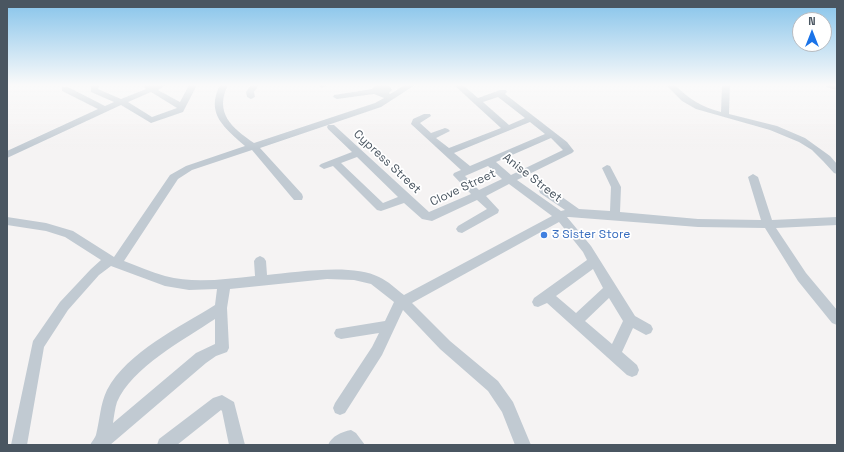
<!DOCTYPE html>
<style>
body{margin:0}
#map{position:relative;width:844px;height:452px;overflow:hidden;background:#f5f3f3;font-family:"Space Grotesk",sans-serif}
canvas{display:block}
.frame{position:absolute;inset:0;border:8px solid #4a5661;pointer-events:none}
.north{position:absolute;left:792px;top:12px;width:40px;height:40px;box-sizing:border-box;background:#fff;border:1px solid #b7bbc0;border-radius:50%;rotate:0deg;font-size:11px;font-weight:700;line-height:16px;text-align:center;color:#4a5661}
.north::after{content:'';display:block;margin:auto;width:14px;height:18px;background:#1a73e8;clip-path:polygon(50% 0,100% 100%,50% 72%,0 100%)}
</style>
<div id="map">
<canvas width="844" height="452"></canvas>
<div class="frame"></div>
<div class="north">N</div>
</div>
<script>
const context = document.querySelector('canvas').getContext('2d');
context.lineJoin = 'round';
function fill(path, color) {
  context.fillStyle = color;
  context.fill(path, 'evenodd');
}
function stroke(path, color, width, dash) {
  context.strokeStyle = color;
  context.lineWidth = width;
  context.lineCap = dash ? 'butt' : 'round';
  context.setLineDash(dash || []);
  context.stroke(path);
}
function write(font, color, halo, rows, align = 'center') {
  context.font = font + ' "Space Grotesk",sans-serif';
  context.lineWidth = 3.5;
  context.setLineDash([]);
  context.textBaseline = 'middle';
  context.strokeStyle = halo;
  context.fillStyle = color;
  for (const [text, x, y, turn = 0] of rows) {
    context.save();
    context.translate(x, y);
    context.rotate((+turn || 0) * Math.PI / 180);
    context.textAlign = isNaN(turn) ? turn : align;
    if (halo) context.strokeText(text, 0, 0);
    context.fillText(text, 0, 0);
    context.restore();
  }
}
fill(new Path2D(`
 M 91,85 L 100,85 L 98,89 L 121,99 L 146,89 L 144,87 L 145,85 L 166,85 L 158,90 L 180,102 L 189,85 L 197,85 L 183,112 L 151,123 L 121,105 L 7,158 L 7,151 L 98,109 L 62,91 L 62,87 L 68,87 L 105,106 L 114,102 L 91,92 ZM 151,92 L 177,108 L 152,117 L 128,102 Z
 M 220,85 L 228,85 C 214,113 232,128 254,143 L 375,103 L 384,98 L 374,94 L 337,99 L 333,97 L 334,95 L 372,89 L 376,85 L 389,85 L 392,90 L 389,93 L 390,94 L 405,85 L 415,85 L 381,107 L 260,148 L 302,194 L 303,197 L 302,200 L 294,200 L 252,150 L 192,170 L 178,179 L 124,261 C 138,266 151,272 165,276 C 194,284 226,279 255,276 L 254,261 L 256,258 L 260,256 L 264,258 L 266,261 L 267,275 C 295,272 354,263 379,277 C 388,281 396,289 404,295 L 552,216 L 509,184 L 486,196 L 499,210 L 498,213 L 462,233 L 458,232 L 456,229 L 458,226 L 487,209 L 477,200 L 432,221 L 422,219 L 404,203 L 381,211 L 377,210 L 333,166 L 324,169 L 319,166 L 321,164 L 352,152 L 328,129 L 327,127 L 328,125 L 334,125 L 429,212 L 471,194 L 453,175 L 454,173 L 461,170 L 411,124 L 413,119 L 424,114 L 430,114 L 431,116 L 420,123 L 431,133 L 445,128 L 448,129 L 450,131 L 436,138 L 449,148 L 501,128 L 454,85 L 463,85 L 478,98 L 500,90 L 506,90 L 507,92 L 505,94 L 567,142 L 574,151 L 572,153 L 517,180 L 561,211 L 565,210 L 540,193 L 539,190 L 540,187 L 548,187 L 579,209 L 610,211 L 611,187 L 602,168 L 607,165 L 610,166 L 621,187 L 620,212 L 698,219 L 761,220 L 748,177 L 753,174 L 758,177 L 772,220 L 837,217 L 837,225 L 776,228 L 806,273 L 837,310 L 837,325 L 832,323 L 798,281 L 765,228 L 698,227 L 569,217 L 567,217 L 591,246 L 635,316 L 651,325 L 653,329 L 651,333 L 646,335 L 633,328 L 622,352 L 637,365 L 639,370 L 637,375 L 632,377 L 627,375 L 547,303 L 538,307 L 534,306 L 532,302 L 534,298 L 587,260 L 583,252 L 559,222 L 412,303 L 450,341 L 498,381 L 513,402 L 531,445 L 515,445 L 502,412 L 488,391 L 440,349 L 403,310 L 382,355 L 345,413 L 340,415 L 335,413 L 333,408 L 335,403 L 372,347 L 379,333 L 341,339 L 336,337 L 334,333 L 336,329 L 385,321 L 394,302 L 371,284 L 354,280 L 327,279 L 230,289 L 227,308 L 229,348 L 227,352 L 216,356 L 206,363 L 110,445 L 90,445 C 92,441 95,438 96,435 C 100,419 100,405 107,390 C 127,352 180,327 215,305 L 217,289 L 189,290 L 165,286 L 111,266 L 99,275 L 68,310 L 44,347 L 27,445 L 11,445 L 33,341 L 60,302 L 91,269 L 101,260 L 65,237 L 46,231 L 7,225 L 7,217 L 46,223 L 73,231 L 114,257 L 170,175 L 186,166 L 245,146 C 225,128 205,114 220,85 ZM 498,97 L 525,118 L 509,125 L 483,102 ZM 530,122 L 545,134 L 470,166 L 454,153 ZM 551,138 L 563,150 L 511,175 L 496,162 ZM 357,157 L 398,197 L 383,203 L 341,163 ZM 488,166 L 502,179 L 479,190 L 465,176 ZM 593,269 L 603,288 L 576,313 L 556,296 ZM 609,298 L 623,321 L 612,344 L 585,321 ZM 215,319 L 215,344 L 196,353 L 113,423 C 114,416 115,408 117,402 C 131,368 185,339 215,319 Z
 M 251,85 L 259,85 L 254,92 L 255,97 L 251,99 L 247,97 L 246,92 Z
 M 327,85 L 322,88 L 318,86 L 318,85 Z
 M 666,85 L 675,85 C 689,99 702,107 721,112 L 722,85 L 730,85 L 729,114 L 777,126 L 805,138 L 830,156 L 837,164 L 837,174 L 834,173 L 823,161 L 812,150 L 799,142 L 770,130 L 696,109 L 682,101 Z
 M 825,85 L 837,85 L 837,90 L 826,87 Z
 M 222,395 L 234,402 L 245,445 L 229,445 L 222,411 L 221,410 L 177,445 L 157,445 L 159,439 L 213,398 Z
 M 351,430 L 356,433 L 365,445 L 328,445 C 332,436 341,432 351,430 Z`), '#c1cad2');
const sky = context.createLinearGradient(0, 0, 0, 149);
sky.addColorStop(0, '#85c3ea');
sky.addColorStop(0.57, '#fafafa');
sky.addColorStop(1, '#fafafa00');
context.fillStyle = sky;
context.fillRect(0, 0, 844, 149);
for (const [x, y, r, color] of [
 [544,235,4,"#3f7fe0"]
]) {
  const dot = new Path2D();
  dot.arc(x, y, r, 0, 2 * Math.PI);
  context.fillStyle = color;
  context.fill(dot);
  stroke(dot, '#fff', 1.5);
}
write('12px', '#4a5661', '#fff', [
 ["Cypress Street",387,162,43],
 ["Anise Street",532,178,38],
 ["Clove Street",463,188,-25]
]);
write('12px', '#366cbe', '#fff', [
 ["3 Sister Store",552,235]
], 'left');
</script>
